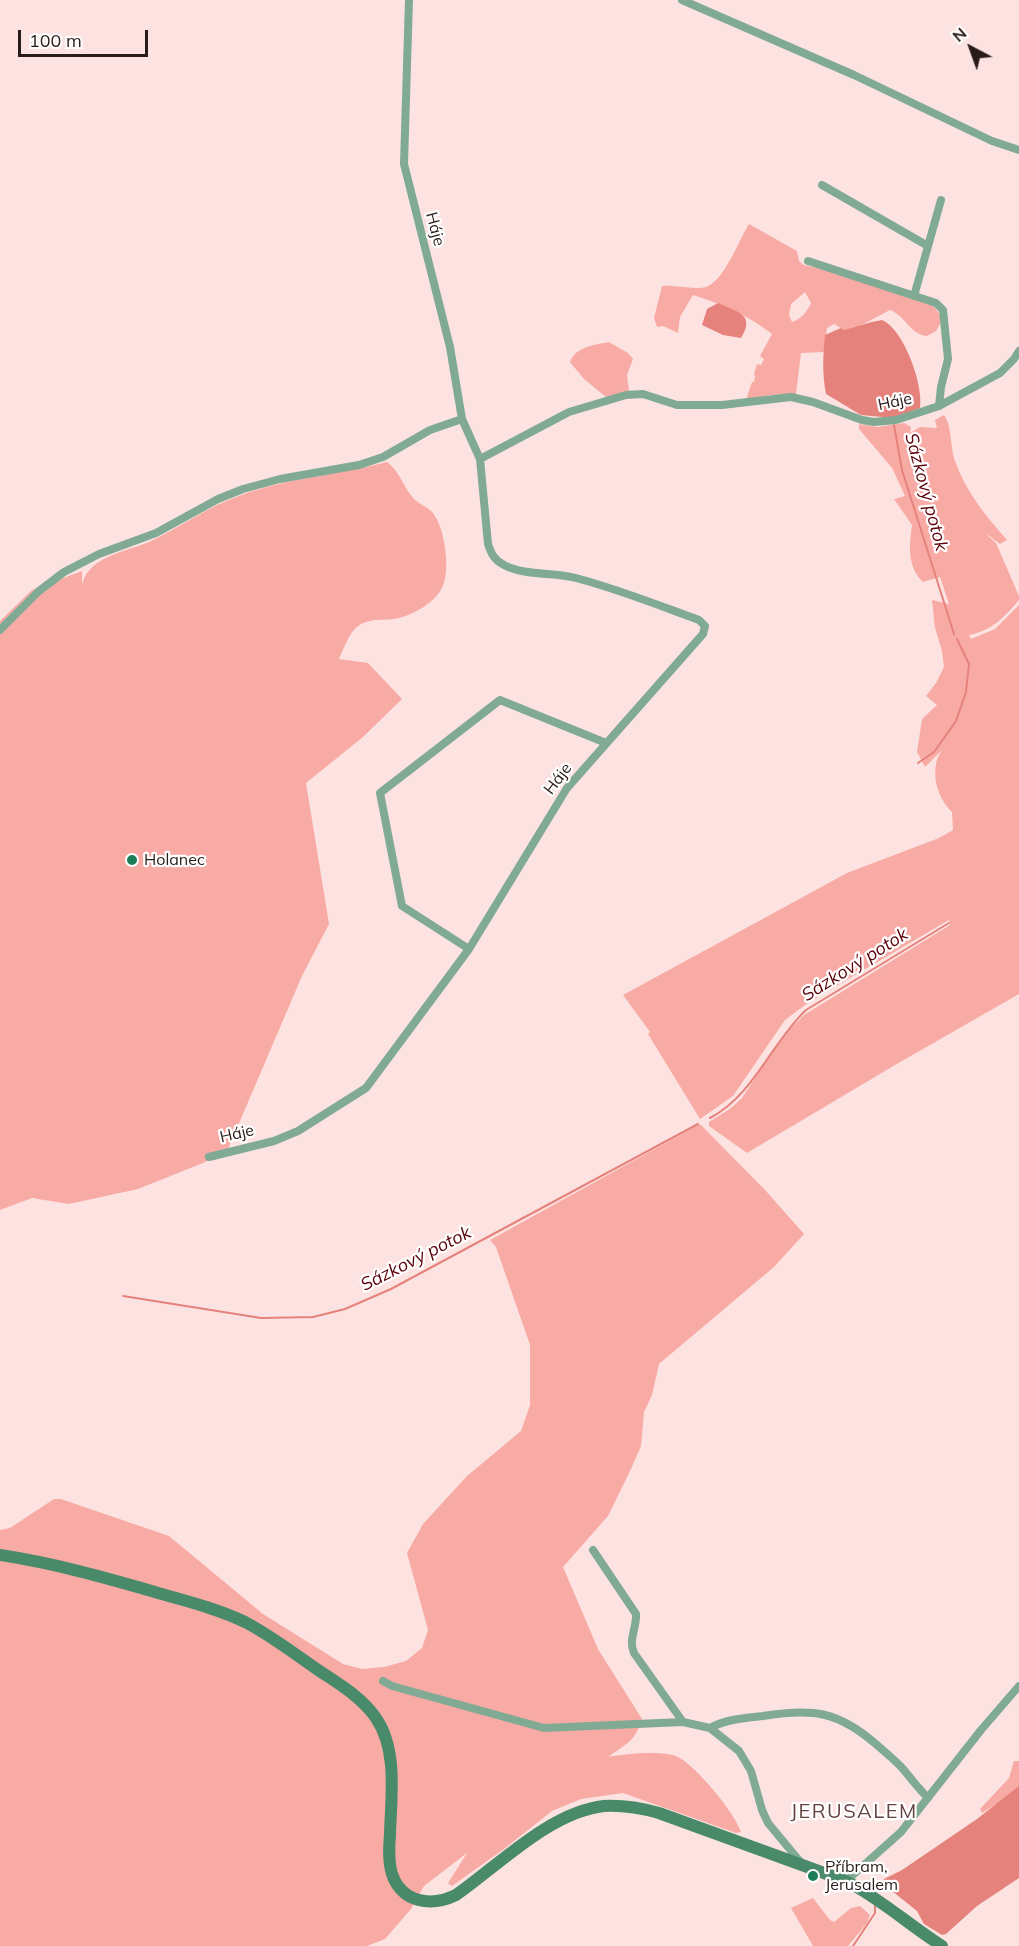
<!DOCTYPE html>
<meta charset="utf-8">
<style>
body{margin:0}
#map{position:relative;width:1019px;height:1946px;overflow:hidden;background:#fce3e1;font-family:Mulish,sans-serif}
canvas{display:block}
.north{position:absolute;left:941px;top:18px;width:60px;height:60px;-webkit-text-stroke:4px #fff;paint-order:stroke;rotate:319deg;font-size:16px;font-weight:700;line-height:24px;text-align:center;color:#291b19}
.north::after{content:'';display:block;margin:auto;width:21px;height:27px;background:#291b19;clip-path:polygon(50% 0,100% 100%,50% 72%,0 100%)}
.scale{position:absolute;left:18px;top:30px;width:130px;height:27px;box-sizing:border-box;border:3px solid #291b19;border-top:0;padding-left:8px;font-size:18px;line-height:21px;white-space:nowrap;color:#291b19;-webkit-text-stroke:4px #fff;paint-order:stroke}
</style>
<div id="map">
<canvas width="1019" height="1946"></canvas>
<div class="north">N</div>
<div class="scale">100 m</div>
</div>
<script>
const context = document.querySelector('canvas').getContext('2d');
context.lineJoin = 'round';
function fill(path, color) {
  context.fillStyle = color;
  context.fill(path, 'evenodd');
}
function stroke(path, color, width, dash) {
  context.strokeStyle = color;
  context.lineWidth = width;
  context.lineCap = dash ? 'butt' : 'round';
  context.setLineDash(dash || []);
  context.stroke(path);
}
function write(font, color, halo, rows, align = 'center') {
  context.font = font + ' Mulish,sans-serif';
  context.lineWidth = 4.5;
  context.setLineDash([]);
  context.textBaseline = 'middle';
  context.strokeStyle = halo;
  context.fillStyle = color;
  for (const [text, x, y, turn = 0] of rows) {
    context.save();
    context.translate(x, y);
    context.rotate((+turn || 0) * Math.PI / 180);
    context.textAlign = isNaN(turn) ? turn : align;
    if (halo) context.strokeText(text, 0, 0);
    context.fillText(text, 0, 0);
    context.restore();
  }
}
fill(new Path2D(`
 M 749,224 L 797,251 L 799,261 L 804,265 L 839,273 L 929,303 L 936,309 L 940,315 L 941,322 L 936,331 L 927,336 C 909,334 906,316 890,310 L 858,327 L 844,330 L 834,324 L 827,328 L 824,352 L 801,353 L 796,394 L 770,395 L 746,400 L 752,382 L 754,382 L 755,376 L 754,374 L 757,364 L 761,365 L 764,359 L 760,356 L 772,334 C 749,316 721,304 693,295 L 680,317 L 678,333 L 663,326 L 657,327 L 654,318 L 662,286 C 674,285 695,290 706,287 C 724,281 739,240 749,224 ZM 805,292 L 811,303 C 807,312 801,319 792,322 L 789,315 L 791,304 Z
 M 609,342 L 628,353 L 633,359 L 627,375 L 629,391 L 606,397 L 584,379 L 570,362 C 576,346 595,345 609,342 Z
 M 944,415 C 952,425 950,447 955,461 C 966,492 986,516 1007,540 L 1000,544 L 984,532 L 996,543 L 1019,596 L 1019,600 C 1005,617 991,631 969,635 L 971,639 L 995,629 L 1019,605 L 1019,994 L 895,1065 L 747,1153 L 709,1126 L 709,1122 L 731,1108 L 742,1098 L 783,1036 L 804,1015 L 950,925 L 949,920 L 809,1002 L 785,1020 L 733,1096 L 700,1119 L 648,1034 L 650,1032 L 623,995 L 847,873 L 939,838 L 953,830 L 952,812 C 936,797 929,768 942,750 L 925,767 L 917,752 L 922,719 L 937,705 L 926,696 L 936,683 L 944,667 L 942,651 L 935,628 L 932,600 L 949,604 L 940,577 L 923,582 C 907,567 909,545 912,525 L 894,499 L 905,496 L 892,468 L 859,429 L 859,424 L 877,427 L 904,423 L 911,427 L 910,433 L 920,427 L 937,428 L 935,420 Z
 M 387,462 C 400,471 403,487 414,499 C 419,504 428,507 433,513 C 445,528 451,572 442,588 C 435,602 416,613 402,617 C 388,622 374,617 361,624 C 350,630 344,648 339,659 L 368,663 L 402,699 L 363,737 L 306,783 L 329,924 L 302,976 L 228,1149 L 203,1163 L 138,1189 L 69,1204 L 32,1198 L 0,1210 L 0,621 L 32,590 L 82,571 L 82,584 C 90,556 125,552 149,542 C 179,528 207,507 239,496 C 286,478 338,475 387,462 Z
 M 700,1124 L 766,1191 L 804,1234 L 774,1267 L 659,1364 L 652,1395 L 644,1412 L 641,1446 L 631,1469 L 608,1516 L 563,1567 L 598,1649 L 642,1719 C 635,1742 626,1744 608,1757 C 625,1754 663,1750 678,1757 C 696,1766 735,1813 741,1832 L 736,1833 L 623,1793 L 581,1799 L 552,1811 L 504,1849 L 452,1886 L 448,1883 L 467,1853 L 424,1886 L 411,1909 L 385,1939 L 367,1946 L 0,1946 L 0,1530 L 10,1528 L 54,1499 L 61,1499 L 169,1536 L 263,1614 L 343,1664 L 362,1669 L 384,1667 L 406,1661 L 422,1648 L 428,1630 L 407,1553 L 423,1524 L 467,1476 L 521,1431 L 530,1405 L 530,1345 L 496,1247 L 490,1240 Z
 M 1014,1761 L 1019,1761 L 1019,1790 L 982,1813 L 980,1809 L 1009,1778 Z
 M 813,1898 L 830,1920 L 834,1922 L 851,1908 L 860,1906 L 870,1915 L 867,1923 L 848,1946 L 813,1946 L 791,1908 Z`), '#f8aba5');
fill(new Path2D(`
 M 718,303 C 737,312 756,314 741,338 L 723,335 L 702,325 L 707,309 Z
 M 882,320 C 904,329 924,386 920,408 L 893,418 L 861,415 L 826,394 C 822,373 823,356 825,335 L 841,328 L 844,330 C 857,327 868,322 882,320 Z
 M 1019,1786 L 1019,1878 L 977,1906 L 946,1934 L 942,1935 L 924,1924 L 917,1911 L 882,1883 L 884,1879 L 902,1870 L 977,1819 Z`), '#e6827c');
stroke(new Path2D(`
 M 894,425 L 902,470 L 954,634
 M 918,763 L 934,752 L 956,721 L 966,692 L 969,664 L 957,639
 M 710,1118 C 754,1095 771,1043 806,1010 L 949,923
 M 123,1296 L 261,1318 L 313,1317 L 345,1309 L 391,1289 L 698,1124
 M 853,1946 L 875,1913 L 875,1904`), '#e6827c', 2);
stroke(new Path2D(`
 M 682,0 L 854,75 L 992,141 L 1019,150
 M 822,185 L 928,246
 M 808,261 L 936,303 L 943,310 L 948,359 L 941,387 L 939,406
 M 914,296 L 941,200
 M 480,459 L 569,412 L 626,395 L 643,394 L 677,405 L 722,405 L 791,397 L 813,402 L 862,420 L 874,422 L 896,420 L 939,406 L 1000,373 L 1014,359 L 1019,351
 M 0,630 L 39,591 L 64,572 L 99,554 L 156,533 L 218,499 L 243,489 L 280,479 L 359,465 L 383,457 L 430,430 L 462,419
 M 469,949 L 402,906 L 380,793 L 500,700 L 606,743
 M 209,1157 L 274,1141 L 298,1131 L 366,1088 L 469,949 L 567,788 L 703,634 L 705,626 L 699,620 C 658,605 618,589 576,578 C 553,572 525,576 504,565 C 494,560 491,553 488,544 L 480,459 L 462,419 L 450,347 L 404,164 L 409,0
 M 593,1550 L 636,1614 C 637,1627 628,1640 634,1653 L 683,1722 L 710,1728 L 739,1751 L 751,1771 L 762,1810 L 768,1823 L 802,1864
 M 383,1681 L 392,1686 L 544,1728 L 683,1722
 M 710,1728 C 726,1719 745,1718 763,1716 C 813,1708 838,1711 877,1745 C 886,1753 896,1761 904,1770 C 912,1780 919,1789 928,1798
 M 846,1881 L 901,1832 L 981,1730 L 1019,1686`), '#80aa93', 8);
stroke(new Path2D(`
 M 0,1555 C 53,1563 103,1577 155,1592 C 185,1601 216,1608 245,1622 C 272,1636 296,1655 321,1672 C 341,1685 362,1698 376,1718 C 398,1750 391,1797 390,1834 C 389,1847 388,1861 392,1874 C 402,1903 431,1907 456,1895 C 499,1865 550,1812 604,1806 C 623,1805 641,1808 659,1813 L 846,1881 C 881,1899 909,1925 942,1946`), '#488a6a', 12);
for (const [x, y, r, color] of [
 [132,860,6,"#1b7e57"],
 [813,1876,6,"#1b7e57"]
]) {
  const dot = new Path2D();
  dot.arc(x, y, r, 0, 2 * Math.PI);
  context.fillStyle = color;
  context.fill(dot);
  stroke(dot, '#fff', 2);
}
write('16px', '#291b19', '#fff', [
 ["Háje",435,229,75],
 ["Háje",895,402,-12],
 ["Háje",558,779,-53],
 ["Háje",237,1134,-13]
]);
write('16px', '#291b19', '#fff', [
 ["Holanec",144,860],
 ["Příbram,",825,1867],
 ["Jerusalem",825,1885]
], 'left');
write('italic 18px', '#5b0008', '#fff', [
 ["Sázkový potok",926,492,75],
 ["Sázkový potok",855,965,-32],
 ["Sázkový potok",416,1259,-27]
]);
context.letterSpacing = '1.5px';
write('20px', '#634240', '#fff', [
 ["JERUSALEM",854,1812]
]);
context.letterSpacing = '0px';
</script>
